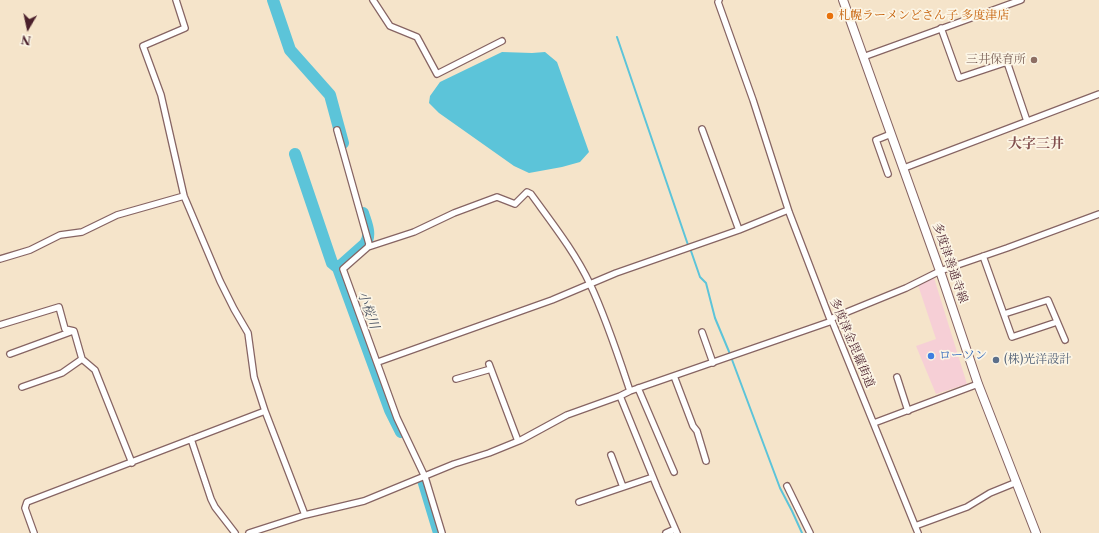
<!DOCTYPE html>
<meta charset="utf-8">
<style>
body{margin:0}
#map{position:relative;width:1099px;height:533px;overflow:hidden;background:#f5e4ca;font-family:"Libre Caslon Text",serif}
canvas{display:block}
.north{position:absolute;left:8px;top:8px;width:40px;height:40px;-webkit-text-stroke:3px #fcf5e5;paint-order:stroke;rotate:189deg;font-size:11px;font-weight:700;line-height:16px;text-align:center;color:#4a1f2b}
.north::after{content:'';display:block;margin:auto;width:14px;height:18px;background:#4a1f2b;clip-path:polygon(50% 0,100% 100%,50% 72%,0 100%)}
</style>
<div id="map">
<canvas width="1099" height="533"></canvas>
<div class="north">N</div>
</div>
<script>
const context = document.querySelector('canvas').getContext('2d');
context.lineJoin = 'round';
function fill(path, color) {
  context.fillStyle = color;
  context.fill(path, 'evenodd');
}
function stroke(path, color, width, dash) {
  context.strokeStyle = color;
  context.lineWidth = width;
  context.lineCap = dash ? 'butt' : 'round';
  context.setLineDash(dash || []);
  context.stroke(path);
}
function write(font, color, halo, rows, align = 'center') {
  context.font = font + ' "Libre Caslon Text","Noto Serif JP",serif';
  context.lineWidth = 3.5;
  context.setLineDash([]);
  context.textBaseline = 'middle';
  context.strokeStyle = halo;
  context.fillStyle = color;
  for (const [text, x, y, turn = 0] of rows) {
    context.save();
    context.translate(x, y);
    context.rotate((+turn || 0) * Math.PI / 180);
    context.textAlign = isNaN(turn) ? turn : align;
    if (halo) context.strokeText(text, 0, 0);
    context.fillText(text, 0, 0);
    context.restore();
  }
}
fill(new Path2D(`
 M 934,278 L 967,384 L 936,394 L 916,346 L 936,339 L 918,285 Z`), '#f6cfd6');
fill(new Path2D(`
 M 502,52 L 532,53 L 545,52 L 557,62 L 589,152 L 580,162 L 562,167 L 529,173 L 514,166 L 439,113 L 429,103 L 430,96 L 440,82 Z`), '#5cc4d9');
stroke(new Path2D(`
 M 617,37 L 688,245 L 691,251 L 700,277 L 706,283 L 715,318 L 730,354
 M 731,357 L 780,488 L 792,511 L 802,533`), '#5cc4d9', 2);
stroke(new Path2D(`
 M 273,0 L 290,50 L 330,95 L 343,143
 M 295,154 L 332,263 L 338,268 L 390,410 L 401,432
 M 338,268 L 365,244 C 372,235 366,223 363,213
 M 423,480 L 439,533`), '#5cc4d9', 12);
const minor = new Path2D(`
 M 176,0 L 185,28 L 143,46 L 161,95 L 184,196 L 220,281 L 234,309 L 248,333 L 254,377 L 265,411 L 305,515
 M 373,0 L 390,26 L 417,37 L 437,74 L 502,41
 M 719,0 L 718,2 L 753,100 L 789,212 L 830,319 L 832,321 L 918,533
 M 941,28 L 959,78 L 1007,62 L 1027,121
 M 863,57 L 1021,0
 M 702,129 L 739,230
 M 337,130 L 369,244 L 368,247 L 343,269 L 397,418 L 425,477 L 442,533
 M 904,168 L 1099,94
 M 888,174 L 876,140 L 891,134
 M 368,247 L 414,232 L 454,213 L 497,197 L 515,204 L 527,192 L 531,194 C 552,223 575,252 590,284 C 606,318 618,355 630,391
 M 983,256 L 1012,337 L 1057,322
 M 0,259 L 30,250 L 60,235 L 82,232 L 117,215 L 184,196
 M 1004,314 L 1048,300 L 1065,340
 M 830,319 L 906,288 L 940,271 L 1007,248 L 1099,214
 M 0,325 L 59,307 L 65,329 L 74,331 L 82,359 L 95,370 L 132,463
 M 702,332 L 713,363
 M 10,354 L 73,331
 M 378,362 L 552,300 L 616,273 L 739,230 L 788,210
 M 489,364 L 518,441
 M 674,376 L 693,426 L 697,431 L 706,461
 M 897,377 L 908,411
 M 456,379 L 491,369
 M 22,387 L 62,373 L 82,359
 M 638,388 L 674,472
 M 620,396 L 657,487 L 677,533
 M 874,423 L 978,384
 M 191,439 L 211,499 L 215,507 L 235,533
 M 611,455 L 623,487
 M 787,486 L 810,533
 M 579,502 L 653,477
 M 915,526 L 967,507 L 990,493 L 1017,482
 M 34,533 L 25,508 L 27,502 L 265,411
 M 249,533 L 305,515 L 364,501 L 454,464 L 489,453 L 521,440 L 567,415 L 620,396 L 630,391 L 832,321
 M 666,533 L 675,529`);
const secondary = new Path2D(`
 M 843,0 L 940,271 L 978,384 L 1036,533`);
stroke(minor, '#866463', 8);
stroke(secondary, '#866463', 10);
stroke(minor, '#fff', 5.5);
stroke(secondary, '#fff', 8);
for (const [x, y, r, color] of [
 [830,16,4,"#e8710a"],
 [1034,60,4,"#8d6e63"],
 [931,356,4,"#3f7fe0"],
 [996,360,4,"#5c6f8a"]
]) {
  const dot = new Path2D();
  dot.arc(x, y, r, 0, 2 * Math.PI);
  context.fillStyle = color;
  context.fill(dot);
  stroke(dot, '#fcf5e5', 1.5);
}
write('12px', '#c56008', '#fcf5e5', [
 ["札幌ラーメンどさん子 多度津店",838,16]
], 'left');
write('12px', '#785e54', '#fcf5e5', [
 ["三井保育所",1026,60]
], 'right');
write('12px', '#4a1f2b', '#fcf5e5', [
 ["多度津善通寺線",950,263,71],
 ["多度津金毘羅街道",852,343,67]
]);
write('12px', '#366cbe', '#fcf5e5', [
 ["ローソン",939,356]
], 'left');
write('12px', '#4e5e75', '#fcf5e5', [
 ["(株)光洋設計",1004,360]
], 'left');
write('italic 13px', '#505968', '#fcf5e5', [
 ["小桜川",368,310,70]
]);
write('bold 14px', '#824f4e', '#fcf5e5', [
 ["大字三井",1036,144]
]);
</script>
